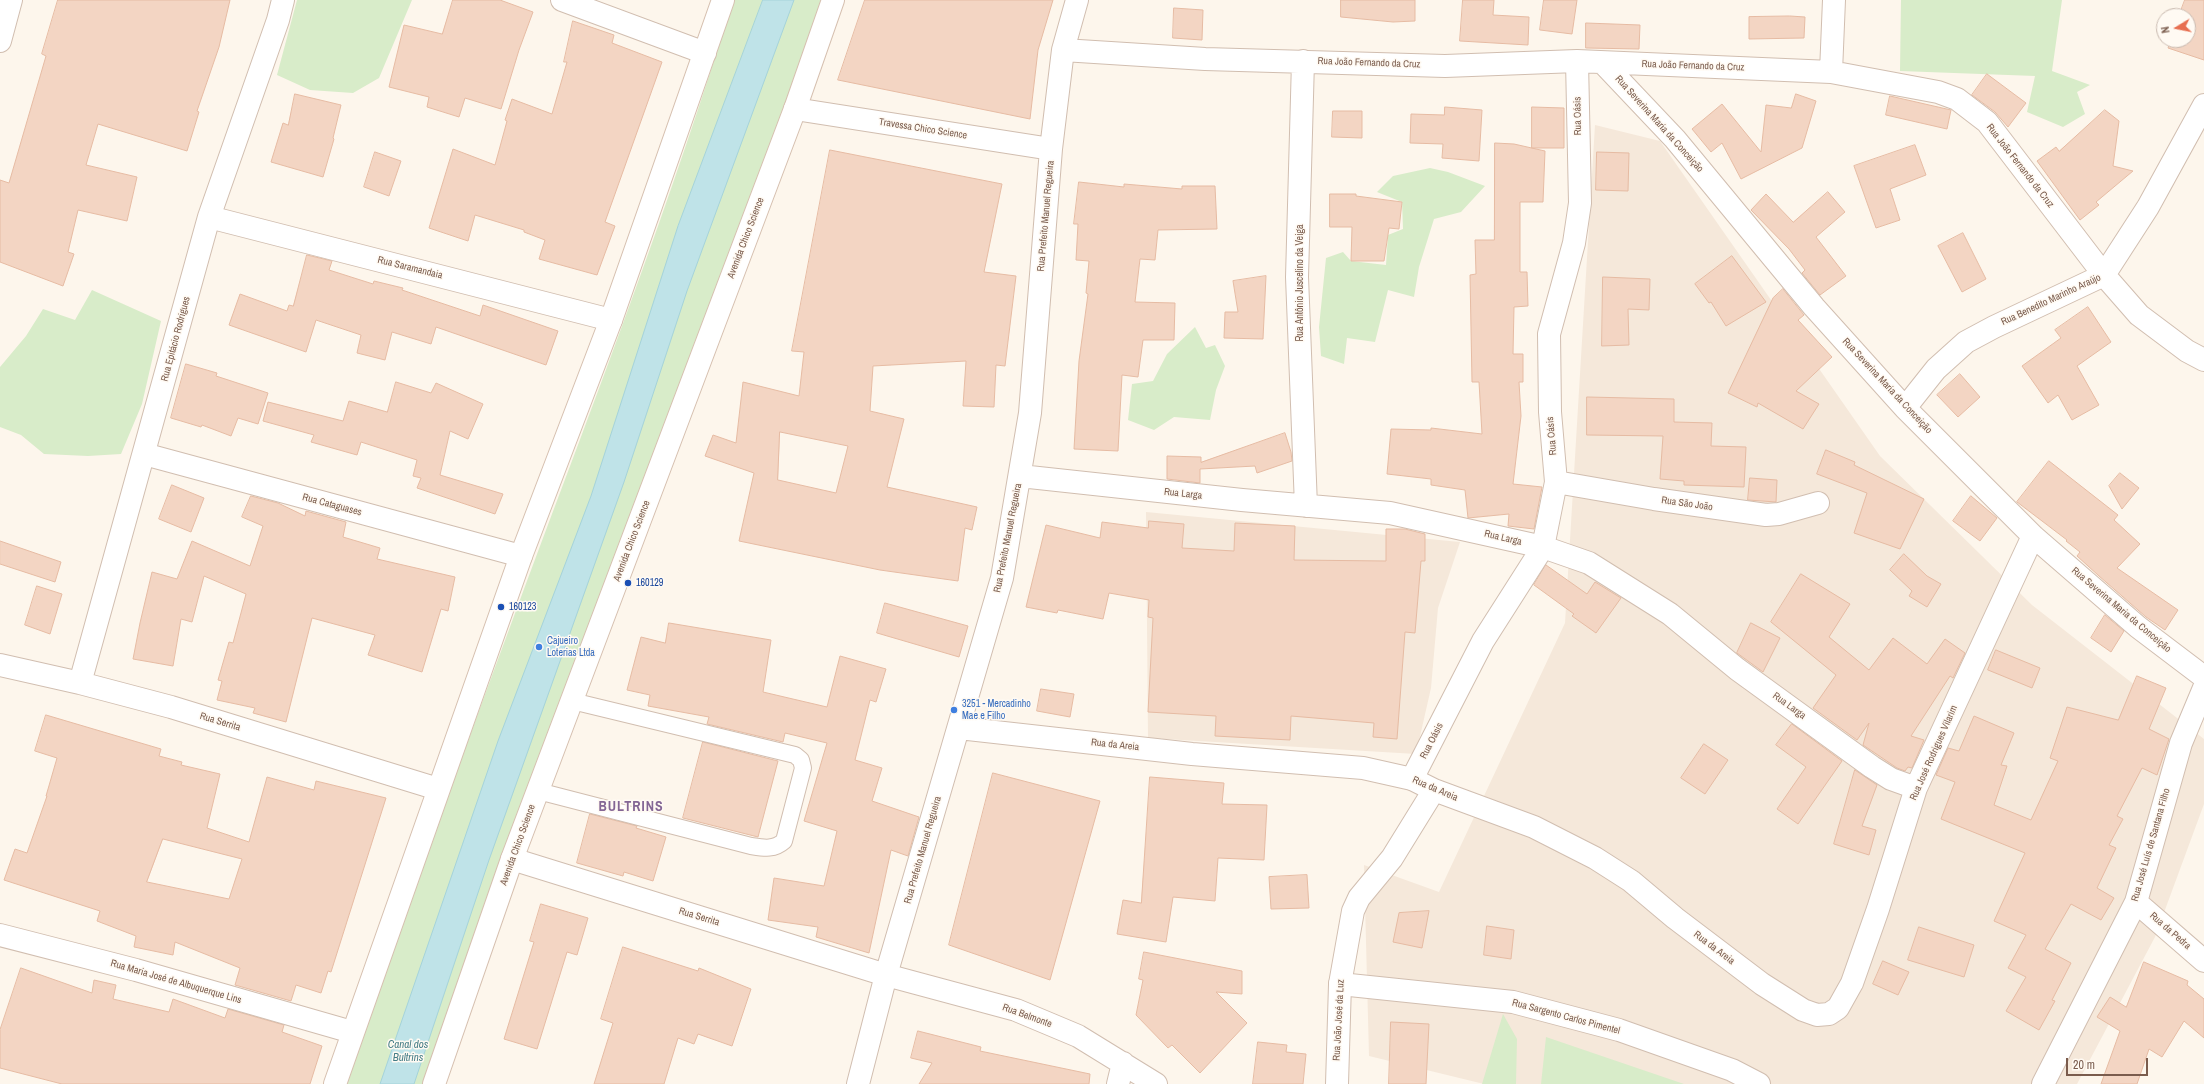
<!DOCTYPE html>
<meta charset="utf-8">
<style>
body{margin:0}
#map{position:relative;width:2204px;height:1084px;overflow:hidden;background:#fdf6ec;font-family:"Archivo Narrow",sans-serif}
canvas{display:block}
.north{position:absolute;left:2156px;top:8px;width:40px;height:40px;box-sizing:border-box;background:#fffaf3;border:1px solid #cabbb1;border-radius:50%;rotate:260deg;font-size:11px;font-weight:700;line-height:16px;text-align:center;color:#7a5c4d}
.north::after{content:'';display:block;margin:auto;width:14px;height:18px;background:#e76f51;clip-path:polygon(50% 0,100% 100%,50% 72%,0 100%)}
.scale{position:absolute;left:2066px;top:1058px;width:82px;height:18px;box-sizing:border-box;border:2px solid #7a5c4d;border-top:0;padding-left:5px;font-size:12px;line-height:14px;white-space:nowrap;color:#7a5c4d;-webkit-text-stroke:3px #fffaf3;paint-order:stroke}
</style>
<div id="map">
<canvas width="2204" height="1084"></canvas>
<div class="north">N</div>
<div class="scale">20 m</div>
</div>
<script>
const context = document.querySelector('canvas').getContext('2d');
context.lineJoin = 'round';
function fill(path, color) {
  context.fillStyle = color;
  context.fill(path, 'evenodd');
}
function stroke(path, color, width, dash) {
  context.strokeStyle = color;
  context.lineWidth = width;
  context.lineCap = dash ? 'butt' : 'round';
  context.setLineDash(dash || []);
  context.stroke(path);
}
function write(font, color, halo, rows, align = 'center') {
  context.font = font + ' "Archivo Narrow",sans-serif';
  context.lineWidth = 3;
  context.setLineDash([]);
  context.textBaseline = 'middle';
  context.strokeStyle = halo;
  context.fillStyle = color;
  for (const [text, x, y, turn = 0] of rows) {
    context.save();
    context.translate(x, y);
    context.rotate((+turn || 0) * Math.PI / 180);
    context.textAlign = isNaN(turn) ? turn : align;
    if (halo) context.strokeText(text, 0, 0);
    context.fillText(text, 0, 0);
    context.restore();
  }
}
fill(new Path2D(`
 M 1595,125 L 1660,141 L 1880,456 L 2032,605 L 2204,739 L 2204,804 L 2155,937 L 2077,1084 L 1484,1084 L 1369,1056 L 1364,865 L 1439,892 L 1565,623 Z
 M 1146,512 L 1460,542 L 1438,608 L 1431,688 L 1416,754 L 1148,738 Z`), '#f5e8da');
fill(new Path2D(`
 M 297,0 L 412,0 L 379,78 L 353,93 L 310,90 L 277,75 Z
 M 733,0 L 823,0 L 779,126 L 423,1084 L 344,1084 C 403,919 463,753 524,589 C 597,394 672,199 733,0 Z
 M 1901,0 L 2062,0 L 2052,71 L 2090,85 L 2077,92 L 2085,114 L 2063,127 L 2027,112 L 2035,76 L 1900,71 Z
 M 1430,168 L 1448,172 L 1485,186 L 1461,212 L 1434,219 L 1419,267 L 1414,297 L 1388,290 L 1375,342 L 1347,338 L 1344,364 L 1321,356 L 1319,327 L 1326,258 L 1343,252 L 1351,261 L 1386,265 L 1388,235 L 1403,229 L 1402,202 L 1377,192 L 1393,176 Z
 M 92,290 L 161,321 L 142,404 L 121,454 L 88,456 L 44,454 L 21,435 L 0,427 L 0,367 L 26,336 L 43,309 L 75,320 Z
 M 1195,327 L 1206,348 L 1215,345 L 1225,366 L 1216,390 L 1210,420 L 1174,417 L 1154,430 L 1128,420 L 1132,384 L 1153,381 L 1167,354 Z
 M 1503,1014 L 1517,1039 L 1516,1084 L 1482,1084 Z
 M 1546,1037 L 1684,1084 L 1541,1084 Z`), '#d8ecc9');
const water = new Path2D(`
 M 763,0 L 794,0 L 687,291 L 624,482 L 489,860 L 414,1084 L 380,1084 L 498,741 L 591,496 L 678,226 Z`);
fill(water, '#bfe3e8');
stroke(water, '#a5d3da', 1);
const building = new Path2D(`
 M 58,0 L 230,0 L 219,47 L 197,111 L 199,112 L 187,151 L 98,124 L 86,165 L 137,177 L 127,221 L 78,210 L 68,252 L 74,254 L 63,286 L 0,262 L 0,180 L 9,183 L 46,56 L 42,54 Z
 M 453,0 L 500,0 L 533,12 L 519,50 L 501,109 L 465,98 L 459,117 L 427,107 L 429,97 L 389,87 L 404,25 L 442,34 Z
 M 865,0 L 1053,0 L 1038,50 L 1030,119 L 838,80 Z
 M 1341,0 L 1415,0 L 1415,21 L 1393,22 L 1341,17 Z
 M 1463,0 L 1494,0 L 1493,15 L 1529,17 L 1528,45 L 1460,41 Z
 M 1544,0 L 1577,0 L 1572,34 L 1540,30 Z
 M 2185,0 L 2204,0 L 2204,60 L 2168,48 L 2171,40 L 2188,40 L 2188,16 L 2179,16 Z
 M 1174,8 L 1203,10 L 1202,40 L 1173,38 Z
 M 1790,16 L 1805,17 L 1804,38 L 1749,39 L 1749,17 Z
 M 573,21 L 614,35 L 612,43 L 662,62 L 605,222 L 615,226 L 597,275 L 539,259 L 545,240 L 524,232 L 524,230 L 475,215 L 468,241 L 429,228 L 453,149 L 495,165 L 507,121 L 505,120 L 512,99 L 552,114 L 567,62 L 564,62 Z
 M 1586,23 L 1640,25 L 1639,49 L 1586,48 Z
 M 1987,74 L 2026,103 L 2008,127 L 1995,112 L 1972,95 Z
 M 295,94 L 341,105 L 333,138 L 334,139 L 323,177 L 271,162 L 283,123 L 288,125 Z
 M 1796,94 L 1816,101 L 1802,148 L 1741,179 L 1722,143 L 1711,152 L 1692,129 L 1722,104 L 1761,152 L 1766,105 L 1791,108 Z
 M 1890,96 L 1951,110 L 1947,129 L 1886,115 Z
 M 1445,107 L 1482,110 L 1479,161 L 1442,158 L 1443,144 L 1410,143 L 1411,114 L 1444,115 Z
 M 1532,107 L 1564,108 L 1564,148 L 1532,148 Z
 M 2105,110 L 2119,121 L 2113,166 L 2133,171 L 2096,202 L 2099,205 L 2080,220 L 2037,161 L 2056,147 L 2059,151 Z
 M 1333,111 L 1362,111 L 1362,138 L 1332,137 Z
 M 1495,143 L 1514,144 L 1545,151 L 1543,202 L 1520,202 L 1520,272 L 1527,272 L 1528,306 L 1514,307 L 1513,354 L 1523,354 L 1523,382 L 1519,382 L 1521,416 L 1513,484 L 1542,487 L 1534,529 L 1508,526 L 1509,514 L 1468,518 L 1465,490 L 1431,485 L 1431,479 L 1387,474 L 1391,429 L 1431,430 L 1431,428 L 1482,434 L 1479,382 L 1472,382 L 1470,275 L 1476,274 L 1475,240 L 1494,240 Z
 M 1915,145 L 1926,175 L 1890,189 L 1900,220 L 1876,228 L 1854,166 Z
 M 830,150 L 1002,184 L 984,272 L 1016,276 L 1005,366 L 996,365 L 994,407 L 963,406 L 966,361 L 873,366 L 870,411 L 904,419 L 887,487 L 977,507 L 972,530 L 965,528 L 958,581 L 880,570 L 739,541 L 754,473 L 705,456 L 713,435 L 736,443 L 743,382 L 799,396 L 804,352 L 792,351 ZM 780,432 L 848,446 L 836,493 L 778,480 Z
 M 375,152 L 401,161 L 389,196 L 364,187 Z
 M 1597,152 L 1629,153 L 1628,191 L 1596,190 Z
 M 1079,182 L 1124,187 L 1124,184 L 1182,189 L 1182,186 L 1215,186 L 1217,229 L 1158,230 L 1155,260 L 1140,259 L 1135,302 L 1175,303 L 1174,340 L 1143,340 L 1138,377 L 1122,375 L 1118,451 L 1074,449 L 1079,361 L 1088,294 L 1086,293 L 1089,261 L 1076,260 L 1078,224 L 1074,224 Z
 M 1828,192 L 1845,212 L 1816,237 L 1846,276 L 1820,295 L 1802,273 L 1805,270 L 1789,249 L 1751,210 L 1766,194 L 1793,222 Z
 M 1330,194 L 1356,194 L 1356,196 L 1402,202 L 1399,229 L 1389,228 L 1384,261 L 1351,261 L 1352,227 L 1330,227 Z
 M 1963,233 L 1986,279 L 1962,292 L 1938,246 Z
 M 307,255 L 332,261 L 329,270 L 373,284 L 374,281 L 403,288 L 402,290 L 480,316 L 483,305 L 558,331 L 546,365 L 436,327 L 431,344 L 392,332 L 385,360 L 357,353 L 361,335 L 316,320 L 306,352 L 229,325 L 240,294 L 287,311 L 289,305 L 293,306 Z
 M 1732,256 L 1766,302 L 1726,326 L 1711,302 L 1709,303 L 1695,284 Z
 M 1266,276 L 1263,339 L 1224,338 L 1225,312 L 1238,312 L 1233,281 Z
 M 1603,277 L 1650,279 L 1649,310 L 1628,309 L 1629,345 L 1602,346 Z
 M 1783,289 L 1804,315 L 1798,320 L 1832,357 L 1796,391 L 1819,404 L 1803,429 L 1758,403 L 1757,407 L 1728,393 L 1773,298 Z
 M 2088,307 L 2111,342 L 2077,366 L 2099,405 L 2072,420 L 2058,395 L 2048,403 L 2022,366 L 2061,338 L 2055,330 Z
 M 186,364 L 217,373 L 216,376 L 268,393 L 258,424 L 238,418 L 231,436 L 202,425 L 201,427 L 171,418 Z
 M 1960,374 L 1980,397 L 1958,417 L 1937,395 Z
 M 396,382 L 431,393 L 436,383 L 483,404 L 468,439 L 450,431 L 440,475 L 503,494 L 495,514 L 417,488 L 421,478 L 413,476 L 417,460 L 361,442 L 357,455 L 311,442 L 314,435 L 263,421 L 268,402 L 343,421 L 349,401 L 387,412 Z
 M 1587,397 L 1674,399 L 1674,422 L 1712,423 L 1711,446 L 1746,447 L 1744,487 L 1684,485 L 1684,481 L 1660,479 L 1663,436 L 1587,435 Z
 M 1285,433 L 1291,452 L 1292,461 L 1257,473 L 1255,466 L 1200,469 L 1200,483 L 1167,479 L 1167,456 L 1201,457 L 1201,462 Z
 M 1826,450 L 1855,462 L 1854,465 L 1924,499 L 1900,549 L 1854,533 L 1867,493 L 1817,474 Z
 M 2049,461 L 2118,515 L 2114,520 L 2140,544 L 2117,568 L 2178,610 L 2165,630 L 2146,617 L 2099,576 L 2077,556 L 2080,552 L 2066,541 L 2067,540 L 2017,502 Z
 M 2120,473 L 2139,488 L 2122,509 L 2109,486 Z
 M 1750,478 L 1777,480 L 1776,502 L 1748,500 Z
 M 172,485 L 204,498 L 191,532 L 159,519 Z
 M 251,496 L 278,503 L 305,516 L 306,511 L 346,522 L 343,537 L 380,548 L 377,559 L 455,577 L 448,611 L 441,609 L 422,672 L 368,655 L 375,635 L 312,618 L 286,722 L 253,713 L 255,708 L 217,700 L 222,681 L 218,680 L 229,642 L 233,643 L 246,594 L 204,576 L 192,622 L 181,619 L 173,666 L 133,659 L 140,623 L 152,572 L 177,579 L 192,541 L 250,566 L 263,526 L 242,517 Z
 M 1971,496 L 1997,518 L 1980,541 L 1953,521 Z
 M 1149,521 L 1184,524 L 1182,548 L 1234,551 L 1235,523 L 1295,526 L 1294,560 L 1386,561 L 1386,529 L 1405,529 L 1425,534 L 1425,561 L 1421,561 L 1415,633 L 1405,632 L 1397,739 L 1373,737 L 1374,723 L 1291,716 L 1290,740 L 1215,736 L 1216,716 L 1148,712 L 1153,618 L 1148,617 L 1149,600 L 1109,593 L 1103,619 L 1058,610 L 1057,613 L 1026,607 L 1046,525 L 1100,538 L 1102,522 L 1148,528 Z
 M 0,541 L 61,562 L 55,582 L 0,564 Z
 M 1904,554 L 1927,576 L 1941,584 L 1927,607 L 1909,596 L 1912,591 L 1890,570 Z
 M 1546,565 L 1587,594 L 1595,582 L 1621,598 L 1596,633 L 1572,616 L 1574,614 L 1534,585 Z
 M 1801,574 L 1850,604 L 1829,637 L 1869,670 L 1893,638 L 1927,664 L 1945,639 L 1965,653 L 1953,678 L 1950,676 L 1911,736 L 1924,740 L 1912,768 L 1908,767 L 1905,771 L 1897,768 L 1863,745 L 1869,723 L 1857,740 L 1813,708 L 1836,675 L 1771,622 Z
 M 37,586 L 62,594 L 50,634 L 25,625 Z
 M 885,603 L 968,626 L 959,657 L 877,633 Z
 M 2105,615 L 2124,631 L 2111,652 L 2091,638 Z
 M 669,623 L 771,640 L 763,692 L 827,707 L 840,656 L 886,669 L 876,702 L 870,700 L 855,760 L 882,768 L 872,801 L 919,817 L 908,856 L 891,850 L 869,953 L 816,937 L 818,927 L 768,920 L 774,878 L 824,886 L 837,831 L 804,821 L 827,743 L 785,733 L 783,742 L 707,724 L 709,717 L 648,706 L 650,695 L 627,690 L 641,637 L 665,643 Z
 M 1751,623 L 1780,638 L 1763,672 L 1737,653 Z
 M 1996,650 L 2040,668 L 2032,688 L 1988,670 Z
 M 2137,676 L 2166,688 L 2149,729 L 2169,739 L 2157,775 L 2142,768 L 2117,816 L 2123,819 L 2109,845 L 2116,848 L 2097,888 L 2114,898 L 2101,920 L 2071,904 L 2045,949 L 2071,963 L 2052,1000 L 2055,1001 L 2039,1030 L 2006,1011 L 2026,977 L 2008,968 L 2026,935 L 1994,921 L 2025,853 L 1941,819 L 1955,782 L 1936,775 L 1948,748 L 1959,751 L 1974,716 L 2014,733 L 2001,765 L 2007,766 L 1994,805 L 2031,820 L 2058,761 L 2050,758 L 2067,707 L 2118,720 Z
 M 1041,689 L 1074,694 L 1070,717 L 1037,711 Z
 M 46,715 L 161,749 L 159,756 L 182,762 L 181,765 L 220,774 L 207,828 L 249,842 L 267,777 L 314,790 L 316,781 L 386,798 L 331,972 L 328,971 L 321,993 L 296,985 L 291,1001 L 235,985 L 240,968 L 175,942 L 173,955 L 134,947 L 136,936 L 97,921 L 100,911 L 4,880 L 15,849 L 27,853 L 47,796 L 46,796 L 57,758 L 35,751 ZM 163,839 L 242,859 L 229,899 L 147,882 Z
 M 1792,724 L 1842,761 L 1798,824 L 1777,809 L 1806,767 L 1776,745 Z
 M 703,742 L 778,761 L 758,837 L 683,818 Z
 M 1704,744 L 1728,760 L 1705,794 L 1681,778 Z
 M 1855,770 L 1877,785 L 1862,826 L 1876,830 L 1869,855 L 1834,844 Z
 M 993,773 L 1100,801 L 1050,980 L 949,945 Z
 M 1150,777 L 1224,783 L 1222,804 L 1267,805 L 1264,860 L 1218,858 L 1215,901 L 1173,897 L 1166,942 L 1117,934 L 1123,900 L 1141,903 Z
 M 590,814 L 637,826 L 636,828 L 666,837 L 653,881 L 624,872 L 623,876 L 577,863 Z
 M 1307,875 L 1309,908 L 1271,909 L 1269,877 Z
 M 541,904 L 588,918 L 577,955 L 567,952 L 537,1049 L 504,1039 L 534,942 L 530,941 Z
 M 1429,911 L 1422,948 L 1393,942 L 1399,913 Z
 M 1487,926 L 1514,930 L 1511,959 L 1484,955 Z
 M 1919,927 L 1974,945 L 1964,977 L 1908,960 Z
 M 623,947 L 698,971 L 699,968 L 751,989 L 732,1046 L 698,1034 L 694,1044 L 678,1038 L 664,1084 L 594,1084 L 613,1023 L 601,1019 Z
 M 1144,952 L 1242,971 L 1242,994 L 1216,992 L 1247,1023 L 1200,1073 L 1172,1045 L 1168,1048 L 1136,1015 L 1143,980 L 1139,979 Z
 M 1883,961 L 1909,972 L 1898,995 L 1873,984 Z
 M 2144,962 L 2188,981 L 2187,985 L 2204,999 L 2204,1038 L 2184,1021 L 2162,1057 L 2149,1049 L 2137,1084 L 2101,1084 L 2120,1031 L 2097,1017 L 2110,997 L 2126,1007 Z
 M 21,968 L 92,993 L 94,980 L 116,985 L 113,999 L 169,1012 L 173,999 L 225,1018 L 228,1009 L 284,1025 L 282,1032 L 322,1046 L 310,1084 L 62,1084 L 0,1068 L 0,1030 Z
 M 1391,1022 L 1429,1024 L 1426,1084 L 1389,1084 Z
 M 918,1031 L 981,1047 L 980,1051 L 1090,1074 L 1089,1084 L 919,1084 L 932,1063 L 911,1058 Z
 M 1258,1042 L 1287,1045 L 1286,1052 L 1306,1054 L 1303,1084 L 1253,1084 Z`);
fill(building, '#f3d5c3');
stroke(building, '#e6bba3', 1);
const service = new Path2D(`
 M 538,791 L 751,846 C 764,848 774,850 784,841 L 803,768 L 801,760 L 795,755 L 572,701`);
const pedestrian = new Path2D(`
 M 1412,779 L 1483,641 L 1543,547
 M 1340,984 L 1513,1002 L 1619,1030 L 1732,1070 L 1759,1084`);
const minor = new Path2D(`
 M 562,0 L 705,53
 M 0,41 L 11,0
 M 1063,50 L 1205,59 L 1445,66 L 1577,61 L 1831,72 L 1938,92 L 1957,99 L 1987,122 L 2104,275 L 2139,315 L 2187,351 L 2204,360
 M 1303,61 L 1297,277 L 1306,506
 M 1603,63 L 1675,139 L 1814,307 L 1905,408 L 2033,536 L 2138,627 L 2204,677
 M 1831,72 L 1834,0
 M 795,109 L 1051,149
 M 209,217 L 611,320
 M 1905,408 L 1936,369 L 1966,342 L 1994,327 L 2104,275 L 2148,207 L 2204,105
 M 144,454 L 521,556
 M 1020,476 L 1242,500 L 1390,513 L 1543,547 L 1589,563 L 1670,614 L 1737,669 L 1872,767 L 1891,779 L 1916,788
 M 1556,482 L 1654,499 L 1766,515 L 1779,514 L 1818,503
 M 1543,547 L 1556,482 L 1550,412 L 1549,334 L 1574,243 L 1580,203 L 1577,61
 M 0,665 L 80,683 L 171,707 L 438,789
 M 80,683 L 209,217 L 278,20 L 283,0
 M 959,728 L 1192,754 L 1363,768 L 1412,779 L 1434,790 L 1534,827 L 1595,858 L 1631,881 L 1675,918 L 1762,984 L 1803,1010 L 1817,1015 L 1829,1014 L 1838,1008 L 1852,983 L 1878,909 L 1916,788 L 2033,536
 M 512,859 L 886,975 L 1016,1010 L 1078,1036 L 1156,1084
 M 2136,902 L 2204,961
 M 0,935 L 136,970 L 352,1032
 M 858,1084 L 886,975 L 1002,578 L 1030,413 L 1051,149 L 1063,50 L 1077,0
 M 1118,1084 L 1123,1063
 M 1337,1084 L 1340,984 L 1353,911 L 1359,898 L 1392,858 L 1434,790
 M 2043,1084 L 2136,902 L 2181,743 L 2204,688`);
const secondary = new Path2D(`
 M 335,1084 L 521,556 L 611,320 L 723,0
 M 434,1084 L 512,859 L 795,109 L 833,0`);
stroke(service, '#d1beb0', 18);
stroke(pedestrian, '#d1beb0', 24);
stroke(minor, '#d1beb0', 24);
stroke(secondary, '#d6c0b0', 24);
stroke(service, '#fff', 16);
stroke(pedestrian, '#fff', 22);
stroke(minor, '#fff', 22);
stroke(secondary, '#fff', 22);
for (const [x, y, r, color] of [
 [628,583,4,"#1a4fb4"],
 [501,607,4,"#1a4fb4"],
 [539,647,4,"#3f7fe0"],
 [954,710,4,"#3f7fe0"]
]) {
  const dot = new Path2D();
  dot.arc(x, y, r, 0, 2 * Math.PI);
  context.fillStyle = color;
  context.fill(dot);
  stroke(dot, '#fffaf3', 1.5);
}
write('10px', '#7a5c4d', '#fffaf3', [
 ["Rua João Fernando da Cruz",1369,63,2],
 ["Rua João Fernando da Cruz",1693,66,2],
 ["Rua Oásis",1578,116,-91],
 ["Rua Severina Maria da Conceição",1659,124,48],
 ["Travessa Chico Science",923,129,9],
 ["Rua João Fernando da Cruz",2020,166,52],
 ["Rua Prefeito Manuel Regueira",1046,216,-85],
 ["Avenida Chico Science",746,238,-69],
 ["Rua Saramandaia",410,268,14],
 ["Rua Antônio Juscelino da Veiga",1300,283,-90],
 ["Rua Benedito Marinho Araújo",2051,300,-25],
 ["Rua Epitácio Rodrigues",176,339,-75],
 ["Rua Severina Maria da Conceição",1887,386,47],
 ["Rua Oásis",1552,436,-95],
 ["Rua Larga",1183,494,6],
 ["Rua São João",1687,504,8],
 ["Rua Cataguases",332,505,15],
 ["Rua Prefeito Manuel Regueira",1008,538,-79],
 ["Rua Larga",1503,538,13],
 ["Avenida Chico Science",632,541,-69],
 ["Rua Severina Maria da Conceição",2121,610,40],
 ["Rua Larga",1789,706,36],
 ["Rua Serrita",220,722,17],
 ["Rua Oásis",1432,741,-63],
 ["Rua da Areia",1115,745,6],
 ["Rua José Rodrigues Vilarim",1934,753,-66],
 ["Rua da Areia",1435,789,23],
 ["Avenida Chico Science",518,845,-70],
 ["Rua José Luís de Santana Filho",2151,845,-74],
 ["Rua Prefeito Manuel Regueira",923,850,-74],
 ["Rua Serrita",699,917,17],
 ["Rua da Pedra",2170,931,41],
 ["Rua da Areia",1714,948,37],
 ["Rua Maria José de Albuquerque Lins",176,982,16],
 ["Rua Belmonte",1027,1016,20],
 ["Rua Sargento Carlos Pimentel",1566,1017,15],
 ["Rua João José da Luz",1339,1020,-87]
]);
write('10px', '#164399', '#fffaf3', [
 ["160129",636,583],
 ["160123",509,607]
], 'left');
write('10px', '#366cbe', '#fffaf3', [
 ["Cajueiro",547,641],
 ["Loterias Ltda",547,653],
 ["3251 - Mercadinho",962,704],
 ["Mae e Filho",962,716]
], 'left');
write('italic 11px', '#437c86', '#fffaf3', [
 ["Canal dos",408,1045],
 ["Bultrins",408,1058]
]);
context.letterSpacing = '1px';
write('bold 14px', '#846695', '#fffaf3', [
 ["BULTRINS",631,807]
]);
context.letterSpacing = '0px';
</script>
